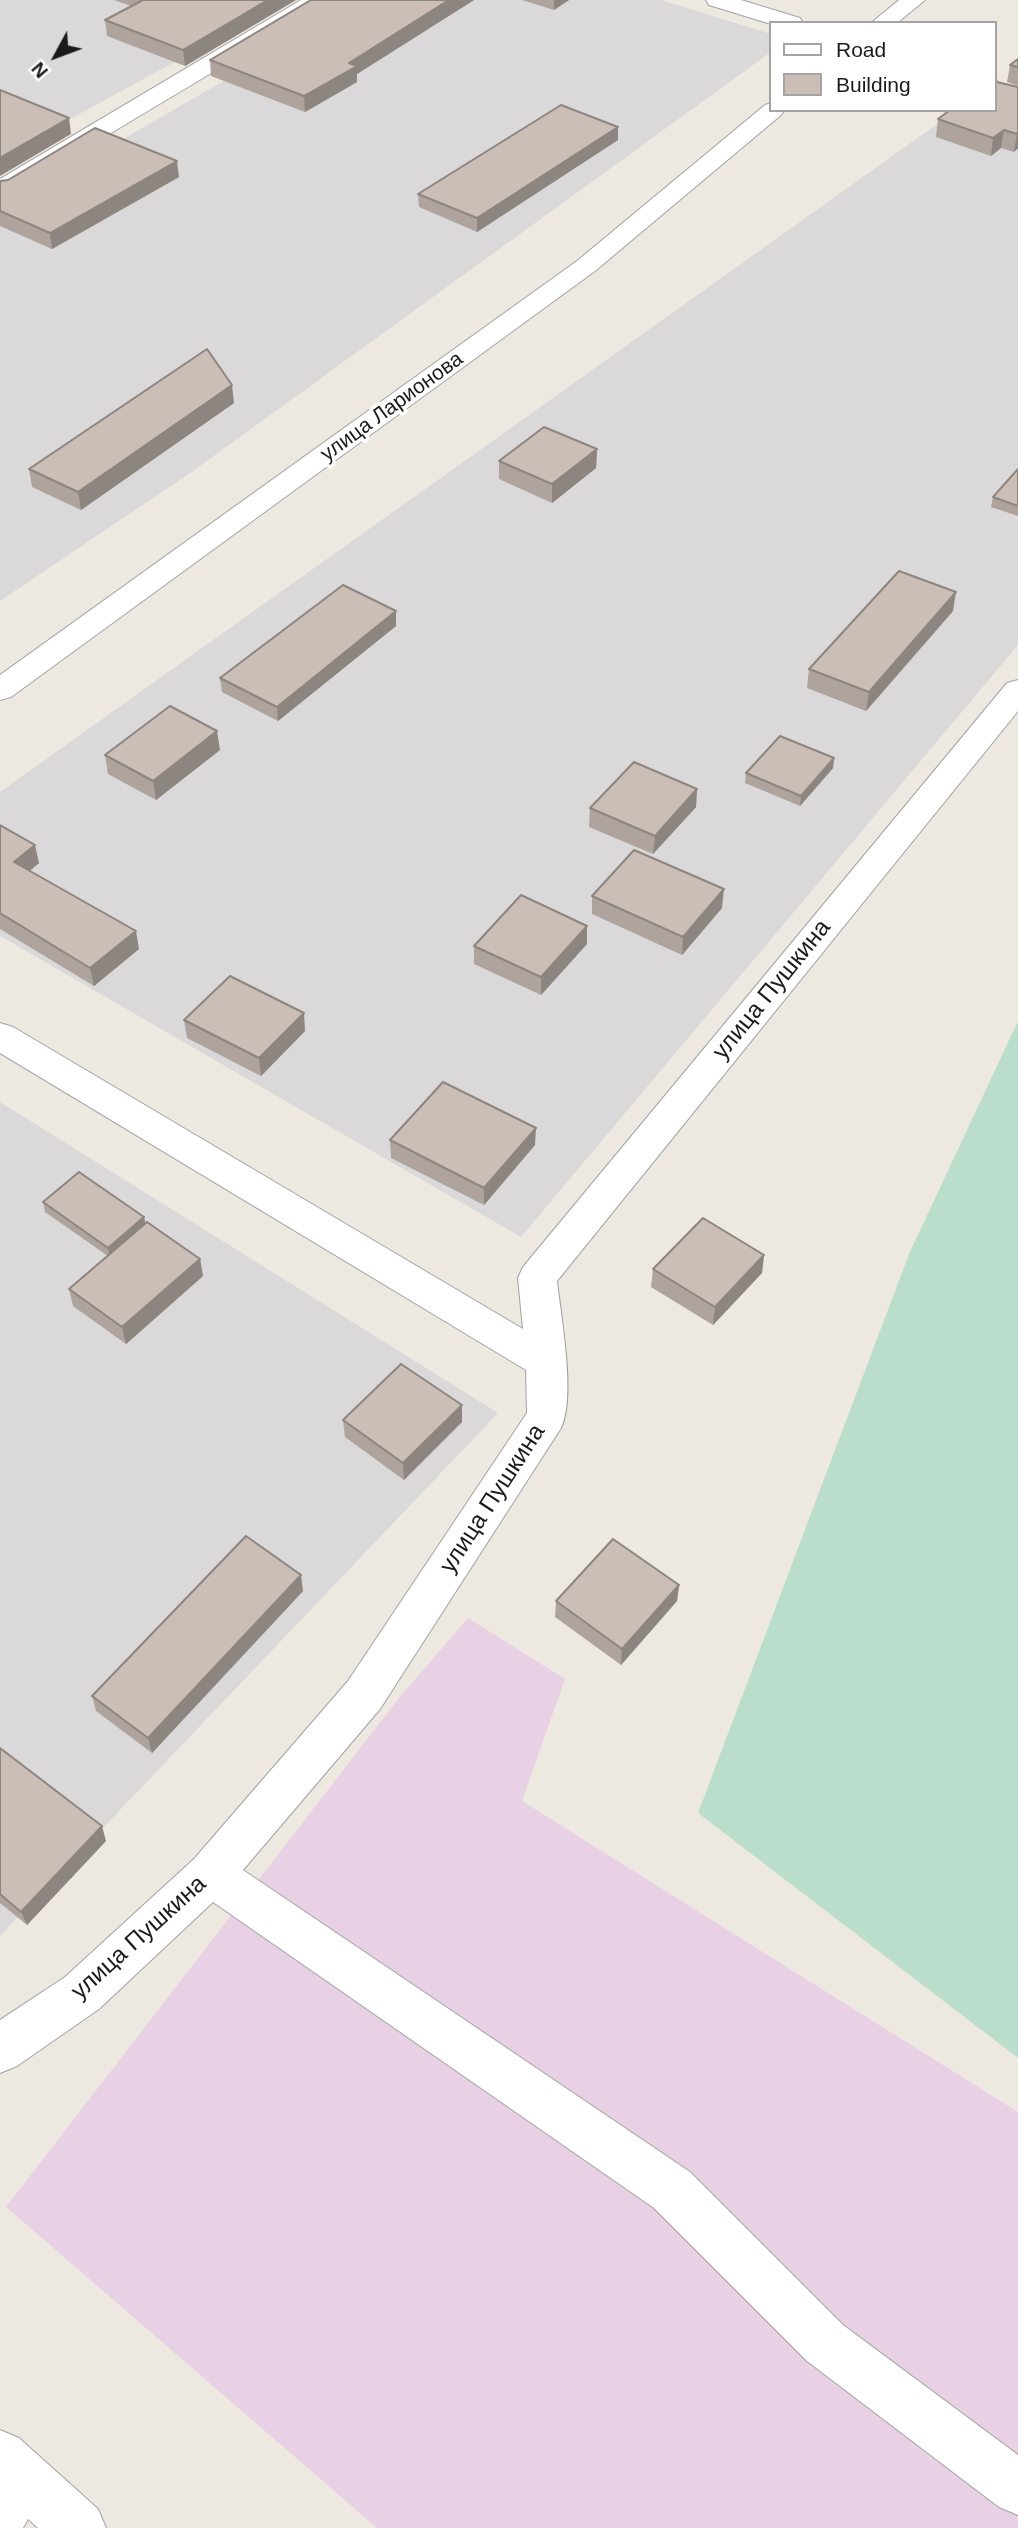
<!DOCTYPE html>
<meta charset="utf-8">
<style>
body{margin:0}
#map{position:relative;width:1018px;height:2528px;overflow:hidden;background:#eee9e0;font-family:Helvetica,sans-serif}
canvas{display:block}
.legend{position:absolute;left:769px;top:21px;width:228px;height:91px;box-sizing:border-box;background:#fff;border:2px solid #a4a4a4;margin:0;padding:9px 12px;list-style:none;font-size:21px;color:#1b1b1b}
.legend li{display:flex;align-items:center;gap:14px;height:35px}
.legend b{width:35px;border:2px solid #a4a4a4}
.north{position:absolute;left:21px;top:21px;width:70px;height:70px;-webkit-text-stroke:5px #fff;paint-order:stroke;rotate:229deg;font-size:19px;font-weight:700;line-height:28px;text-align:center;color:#1b1b1b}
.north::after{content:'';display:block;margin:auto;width:24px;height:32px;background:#1b1b1b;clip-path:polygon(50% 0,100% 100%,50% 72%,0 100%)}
</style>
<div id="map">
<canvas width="1018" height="2528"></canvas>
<ul class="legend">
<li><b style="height:9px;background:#fff"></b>Road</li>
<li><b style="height:19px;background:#cabeb6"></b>Building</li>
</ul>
<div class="north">N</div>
</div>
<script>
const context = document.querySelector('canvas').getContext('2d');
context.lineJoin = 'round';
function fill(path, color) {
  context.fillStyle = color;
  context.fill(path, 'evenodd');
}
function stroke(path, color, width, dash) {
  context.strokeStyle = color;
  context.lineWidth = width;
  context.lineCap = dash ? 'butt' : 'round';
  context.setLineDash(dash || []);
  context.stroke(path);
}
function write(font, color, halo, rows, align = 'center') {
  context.font = font + ' Helvetica,sans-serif';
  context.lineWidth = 7;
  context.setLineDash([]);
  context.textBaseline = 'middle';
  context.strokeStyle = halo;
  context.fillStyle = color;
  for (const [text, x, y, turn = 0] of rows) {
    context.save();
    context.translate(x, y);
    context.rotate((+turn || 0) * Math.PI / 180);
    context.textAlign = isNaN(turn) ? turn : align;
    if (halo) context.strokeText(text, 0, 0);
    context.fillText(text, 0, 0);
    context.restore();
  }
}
fill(new Path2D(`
 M 0,0 L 289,0 L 0,157 Z
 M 364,0 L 661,0 L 771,34 L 771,52 L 193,471 L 0,601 L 0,210 Z
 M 957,110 L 1018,111 L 1018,645 L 521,1237 L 0,936 L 0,792 Z
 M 0,1102 L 498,1413 L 0,1936 Z`), '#dad8d8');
fill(new Path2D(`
 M 468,1618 L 565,1679 L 522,1801 L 1018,2112 L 1018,2528 L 377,2528 L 6,2207 L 398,1699 Z`), '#e8d1e5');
fill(new Path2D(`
 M 1018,1021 L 1018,2058 L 698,1813 L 909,1254 Z`), '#bbdecc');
const minor = new Path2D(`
 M 301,0 L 328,0 L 325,5 L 9,194 L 0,196 L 0,179 Z
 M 706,0 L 741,0 L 800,18 L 803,23 L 771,24 L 709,5 Z
 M 899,0 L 925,0 L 897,23 L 871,23 Z
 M 771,103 L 771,110 L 785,110 L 781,115 L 595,271 L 11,697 L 0,700 L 0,675 L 577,261 L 765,105 Z
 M 1018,680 L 1018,711 L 557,1281 C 561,1317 576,1397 561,1428 L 380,1709 L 243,1870 L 690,2172 L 843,2325 L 1018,2455 L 1018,2515 L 999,2507 L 807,2361 L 654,2208 L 213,1902 L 99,2009 L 17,2066 L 0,2073 L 0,2020 L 65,1977 L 194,1859 L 348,1681 L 527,1413 L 526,1370 L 0,1053 L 0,1023 L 13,1027 L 523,1329 L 518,1278 L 523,1267 L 1007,683 Z
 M 0,2430 L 19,2438 L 98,2509 L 106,2528 L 38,2528 L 28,2519 L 23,2528 L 0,2528 Z`);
stroke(minor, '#a2a2a2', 2);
fill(minor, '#fff');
fill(new Path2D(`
 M 114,0 L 296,0 L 185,66 L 107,36 L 105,20 L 131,6 Z
 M 311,0 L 474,0 L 357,74 L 357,82 L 305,112 L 211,76 L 210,60 Z
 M 522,0 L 569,0 L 554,10 Z
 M 1018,59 L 1018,86 L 1007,82 L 1010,65 Z
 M 997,82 L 1018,87 L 1018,148 L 1014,152 L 1001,148 L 991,156 L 936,137 L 938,119 Z
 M 618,140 L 477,232 L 419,207 L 418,194 Z
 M 179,177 L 52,249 L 0,226 L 0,181 Z
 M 234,403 L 81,510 L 32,487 L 29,469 Z
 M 597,449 L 596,468 L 552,503 L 499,479 L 499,461 Z
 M 1018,469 L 1018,516 L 991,507 L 993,497 Z
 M 396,611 L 396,626 L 278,721 L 222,692 L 220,678 Z
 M 953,611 L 866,711 L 807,688 L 809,669 Z
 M 220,750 L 156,800 L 108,774 L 105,755 Z
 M 834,758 L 833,768 L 800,806 L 745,783 L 746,773 Z
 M 697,789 L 696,807 L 653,854 L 589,827 L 590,808 Z
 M 0,825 L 39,863 L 30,871 L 139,949 L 94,986 L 0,929 Z
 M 592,896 L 722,908 L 682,955 L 592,914 Z
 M 587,944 L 541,995 L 474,964 L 474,946 Z
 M 184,1020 L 305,1031 L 261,1076 L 187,1038 Z
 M 390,1140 L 535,1145 L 484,1205 L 391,1158 Z
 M 43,1202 L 144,1217 L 145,1223 L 200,1259 L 203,1276 L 126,1344 L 73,1306 L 69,1289 L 108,1256 L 45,1212 Z
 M 764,1255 L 762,1273 L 713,1325 L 651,1287 L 653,1269 Z
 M 462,1405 L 462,1422 L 404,1480 L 345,1437 L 343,1420 Z
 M 679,1585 L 677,1601 L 621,1665 L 555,1617 L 556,1601 Z
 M 303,1591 L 152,1753 L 96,1711 L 92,1696 Z
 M 0,1748 L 106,1841 L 27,1925 L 0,1903 Z`), '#aea39d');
fill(new Path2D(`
 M 268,0 L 296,0 L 185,66 L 183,50 Z
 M 449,0 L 474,0 L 357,74 L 357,82 L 305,112 L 304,96 L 349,63 Z
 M 554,0 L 569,0 L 554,10 Z
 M 69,118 L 71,134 L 0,176 L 0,158 Z
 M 618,127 L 618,140 L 477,232 L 477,218 Z
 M 1004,130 L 1001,148 L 991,156 L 993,138 Z
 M 1018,133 L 1018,148 L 1014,152 L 1017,134 Z
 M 177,161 L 179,177 L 52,249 L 50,233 Z
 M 232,385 L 234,403 L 81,510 L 78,492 Z
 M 597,449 L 596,468 L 552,503 L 552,484 Z
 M 956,592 L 953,611 L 866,711 L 869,692 Z
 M 396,611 L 396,626 L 278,721 L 277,707 Z
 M 217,731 L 220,750 L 156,800 L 153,781 Z
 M 834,758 L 833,768 L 800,806 L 801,796 Z
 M 697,789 L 696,807 L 653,854 L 655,836 Z
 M 35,845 L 39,863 L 18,880 L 14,862 Z
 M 724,889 L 722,908 L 682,955 L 683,937 Z
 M 587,926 L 587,944 L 541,995 L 541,977 Z
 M 136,931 L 139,949 L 94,986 L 90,968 Z
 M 304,1013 L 305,1031 L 261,1076 L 259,1058 Z
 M 536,1128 L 535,1145 L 484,1205 L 484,1188 Z
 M 144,1217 L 146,1226 L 110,1257 L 108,1248 Z
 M 764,1255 L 762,1273 L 713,1325 L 715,1307 Z
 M 200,1259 L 203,1276 L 126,1344 L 122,1327 Z
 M 462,1405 L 462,1422 L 404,1480 L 403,1463 Z
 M 301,1575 L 303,1591 L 152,1753 L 148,1738 Z
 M 679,1585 L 677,1601 L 621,1665 L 622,1649 Z
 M 102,1826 L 106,1841 L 27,1925 L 21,1912 Z`), '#8d857f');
const building = new Path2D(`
 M 143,0 L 268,0 L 183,50 L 105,20 Z
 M 311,0 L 449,0 L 349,63 L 357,66 L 304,96 L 210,60 Z
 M 1018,59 L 1018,67 L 1010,65 Z
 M 995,76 L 997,82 L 1018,87 L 1018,133 L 1017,134 L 1004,130 L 993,138 L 938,119 L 950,110 L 995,110 Z
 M 0,90 L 69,118 L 0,158 Z
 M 561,105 L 618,127 L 477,218 L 418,194 Z
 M 95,128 L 177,161 L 50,233 L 0,211 L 0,181 L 8,180 Z
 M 207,349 L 232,385 L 78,492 L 29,469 Z
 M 544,427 L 597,449 L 552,484 L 499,461 Z
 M 1018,469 L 1018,506 L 993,497 Z
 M 899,571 L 956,592 L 869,692 L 809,669 Z
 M 343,585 L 396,611 L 277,707 L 220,678 Z
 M 170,706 L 217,731 L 153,781 L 105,755 Z
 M 780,736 L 834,758 L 801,796 L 746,773 Z
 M 634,762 L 697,789 L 655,836 L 590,808 Z
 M 0,825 L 35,845 L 14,862 L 136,931 L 90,968 L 0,913 Z
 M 634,850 L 724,889 L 683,937 L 592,896 Z
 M 521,895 L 587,926 L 541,977 L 474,946 Z
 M 230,976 L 304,1013 L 259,1058 L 184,1020 Z
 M 443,1082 L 536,1128 L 484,1188 L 390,1140 Z
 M 79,1172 L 144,1217 L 108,1248 L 43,1202 Z
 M 703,1218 L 764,1255 L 715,1307 L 653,1269 Z
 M 147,1222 L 200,1259 L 122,1327 L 69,1289 Z
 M 401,1364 L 462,1405 L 403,1463 L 343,1420 Z
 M 246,1536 L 301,1575 L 148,1738 L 92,1696 Z
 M 613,1539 L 679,1585 L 622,1649 L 556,1601 Z
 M 0,1748 L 102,1826 L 21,1912 L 0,1894 Z`);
fill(building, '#cabeb6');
stroke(building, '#8d857f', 2);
write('21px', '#1b1b1b', '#fff', [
 ["улица Ларионова",392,407,-36]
]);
write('24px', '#1b1b1b', '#fff', [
 ["улица Пушкина",772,990,-51],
 ["улица Пушкина",493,1499,-57],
 ["улица Пушкина",139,1938,-42]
]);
</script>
